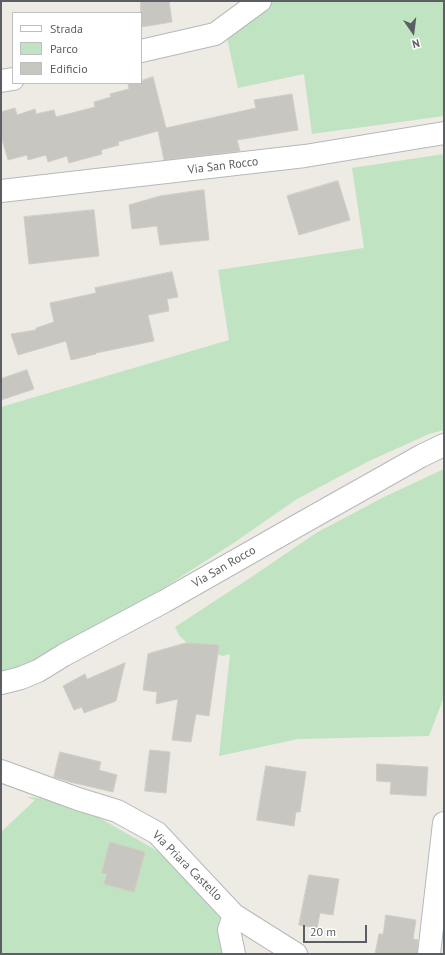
<!DOCTYPE html>
<style>
body{margin:0}
#map{position:relative;width:445px;height:955px;overflow:hidden;background:#edebe3;font-family:"PT Sans",sans-serif}
canvas{display:block}
.frame{position:absolute;inset:0;border:2px solid #5b5e62;pointer-events:none}
.legend{position:absolute;left:12px;top:12px;width:130px;height:72px;box-sizing:border-box;background:#fff;border:1px solid #bdbfc0;margin:0;padding:5px 7px;list-style:none;font-size:12px;color:#5b5e62}
.legend li{display:flex;align-items:center;gap:8px;height:20px}
.legend b{width:20px;border:1px solid #bdbfc0}
.north{position:absolute;left:393px;top:12px;width:40px;height:40px;-webkit-text-stroke:3px #fff;paint-order:stroke;rotate:166deg;font-size:11px;font-weight:700;line-height:16px;text-align:center;color:#5b5e62}
.north::after{content:'';display:block;margin:auto;width:14px;height:18px;background:#5b5e62;clip-path:polygon(50% 0,100% 100%,50% 72%,0 100%)}
.scale{position:absolute;left:303px;top:925px;width:64px;height:18px;box-sizing:border-box;border:2px solid #5b5e62;border-top:0;padding-left:5px;font-size:12px;line-height:14px;white-space:nowrap;color:#5b5e62;-webkit-text-stroke:3px #fff;paint-order:stroke}
</style>
<div id="map">
<canvas width="445" height="955"></canvas>
<div class="frame"></div>
<ul class="legend">
<li><b style="height:5px;background:#fff"></b>Strada</li>
<li><b style="height:11px;background:#c0e3c2"></b>Parco</li>
<li><b style="height:11px;background:#c8c6c0"></b>Edificio</li>
</ul>
<div class="north">N</div>
<div class="scale">20 m</div>
</div>
<script>
const context = document.querySelector('canvas').getContext('2d');
context.lineJoin = 'round';
function fill(path, color) {
  context.fillStyle = color;
  context.fill(path, 'evenodd');
}
function stroke(path, color, width, dash) {
  context.strokeStyle = color;
  context.lineWidth = width;
  context.lineCap = dash ? 'butt' : 'round';
  context.setLineDash(dash || []);
  context.stroke(path);
}
function write(font, color, halo, rows, align = 'center') {
  context.font = font + ' "PT Sans",sans-serif';
  context.lineWidth = 3;
  context.setLineDash([]);
  context.textBaseline = 'middle';
  context.strokeStyle = halo;
  context.fillStyle = color;
  for (const [text, x, y, turn = 0] of rows) {
    context.save();
    context.translate(x, y);
    context.rotate((+turn || 0) * Math.PI / 180);
    context.textAlign = isNaN(turn) ? turn : align;
    if (halo) context.strokeText(text, 0, 0);
    context.fillText(text, 0, 0);
    context.restore();
  }
}
fill(new Path2D(`
 M 261,1 L 444,1 L 444,116 L 312,134 L 304,74 L 238,88 L 225,29 Z
 M 444,154 L 444,430 L 429,434 L 367,462 L 297,499 L 232,544 L 118,617 L 1,681 L 1,407 L 229,340 L 218,270 L 364,248 L 352,168 Z
 M 444,469 L 444,697 L 429,736 L 298,739 L 219,756 L 230,654 L 223,656 L 190,646 L 179,635 L 175,627 L 253,576 L 316,533 L 384,497 Z
 M 27,797 L 68,800 L 161,853 L 239,935 L 243,938 L 243,954 L 1,954 L 1,832 L 35,800 Z`), '#c0e3c2');
const building = new Path2D(`
 M 141,1 L 169,1 L 172,22 L 141,27 Z
 M 153,77 L 166,128 L 256,108 L 254,100 L 292,94 L 298,130 L 237,140 L 240,151 L 164,160 L 158,131 L 118,142 L 119,145 L 101,150 L 102,154 L 69,163 L 67,156 L 48,162 L 46,155 L 28,160 L 27,155 L 8,160 L 1,136 L 1,112 L 15,108 L 17,115 L 35,109 L 36,114 L 54,110 L 56,117 L 95,107 L 94,102 L 111,97 L 110,94 L 129,89 L 128,84 L 132,83 L 141,83 L 141,81 Z
 M 338,181 L 350,220 L 299,235 L 287,196 Z
 M 204,190 L 209,240 L 160,245 L 157,226 L 132,229 L 129,205 L 160,196 Z
 M 94,210 L 99,256 L 29,264 L 24,217 Z
 M 172,272 L 178,297 L 167,299 L 169,311 L 148,315 L 154,341 L 96,353 L 96,354 L 71,360 L 66,341 L 18,355 L 11,334 L 36,330 L 36,328 L 54,322 L 50,303 L 96,293 L 95,288 Z
 M 27,370 L 34,389 L 1,400 L 1,379 Z
 M 186,643 L 219,645 L 209,716 L 196,714 L 191,742 L 172,740 L 178,699 L 156,704 L 157,692 L 143,690 L 148,654 Z
 M 125,663 L 116,701 L 84,713 L 82,707 L 74,710 L 63,686 L 85,674 L 87,679 Z
 M 150,750 L 170,752 L 166,793 L 145,791 Z
 M 60,752 L 101,762 L 99,770 L 117,775 L 113,792 L 70,782 L 54,777 Z
 M 377,764 L 428,767 L 426,796 L 390,794 L 391,782 L 377,781 Z
 M 266,766 L 306,772 L 300,812 L 296,812 L 294,826 L 257,820 Z
 M 110,842 L 145,852 L 134,892 L 104,884 L 107,874 L 102,873 Z
 M 309,875 L 339,879 L 333,915 L 320,913 L 317,928 L 299,925 Z
 M 386,915 L 416,920 L 413,939 L 418,940 L 417,954 L 375,954 L 379,934 L 383,934 Z`);
fill(building, '#c8c6c0');
stroke(building, '#d1cdc1', 1);
const minor = new Path2D(`
 M 141,51 L 215,34 L 260,1
 M 1,81 L 13,79
 M 1,191 L 305,156 L 444,133
 M 1,683 L 21,678 L 38,671 L 64,655 L 165,601 L 302,523 L 421,456 L 444,445
 M 1,771 L 78,799 L 117,811 L 157,833 L 234,915 L 296,954
 M 234,915 L 229,930 L 234,954
 M 429,954 L 444,823`);
stroke(minor, '#b5b8bc', 24);
stroke(minor, '#fff', 22);
write('12px', '#5b5e62', '#fff', [
 ["Via San Rocco",223,166,-7],
 ["Via San Rocco",224,567,-30],
 ["Via Priara Castello",187,866,45]
]);
</script>
